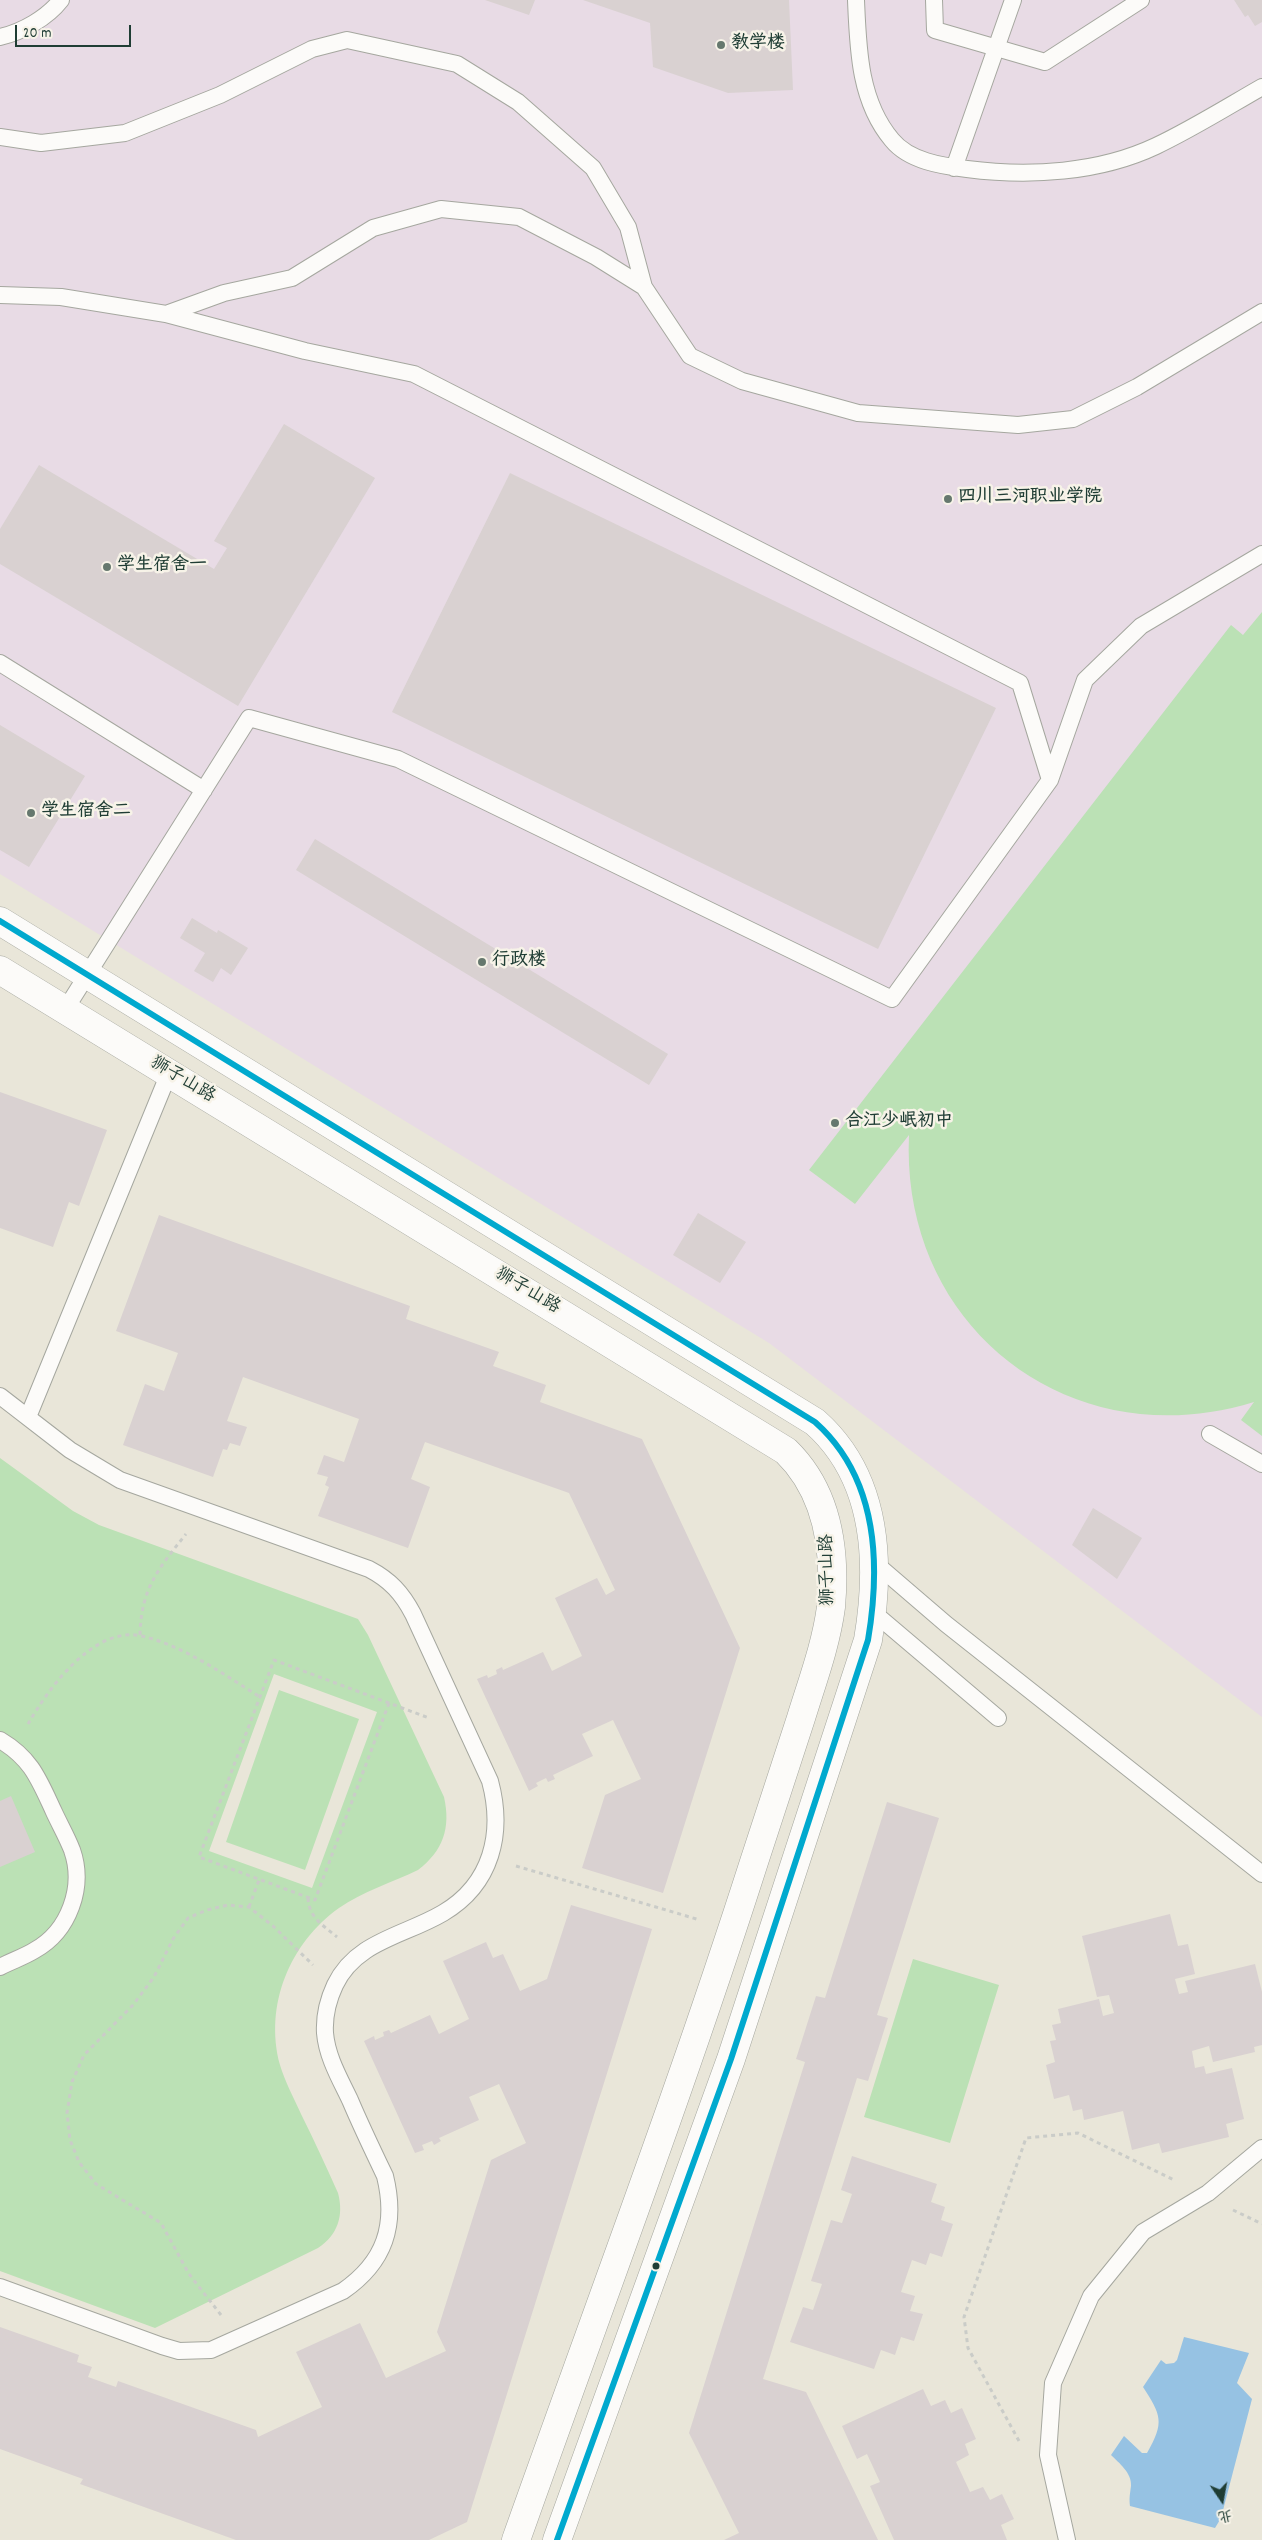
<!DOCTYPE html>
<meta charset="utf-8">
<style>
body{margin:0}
#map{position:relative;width:1262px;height:2540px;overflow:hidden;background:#e9e6d9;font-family:Dekko,"LXGW WenKai TC",sans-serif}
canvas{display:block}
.north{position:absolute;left:1197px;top:2475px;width:50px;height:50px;-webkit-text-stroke:4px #f7f3e8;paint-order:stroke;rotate:168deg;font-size:14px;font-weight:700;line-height:20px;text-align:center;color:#1f3d34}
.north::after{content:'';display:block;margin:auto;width:18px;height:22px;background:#1f3d34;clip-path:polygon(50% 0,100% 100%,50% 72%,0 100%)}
.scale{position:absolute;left:15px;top:25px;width:116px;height:22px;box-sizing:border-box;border:2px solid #1f3d34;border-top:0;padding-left:6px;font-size:15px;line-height:18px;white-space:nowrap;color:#1f3d34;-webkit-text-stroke:4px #f7f3e8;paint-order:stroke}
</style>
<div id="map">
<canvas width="1262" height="2540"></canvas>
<div class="north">北</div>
<div class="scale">20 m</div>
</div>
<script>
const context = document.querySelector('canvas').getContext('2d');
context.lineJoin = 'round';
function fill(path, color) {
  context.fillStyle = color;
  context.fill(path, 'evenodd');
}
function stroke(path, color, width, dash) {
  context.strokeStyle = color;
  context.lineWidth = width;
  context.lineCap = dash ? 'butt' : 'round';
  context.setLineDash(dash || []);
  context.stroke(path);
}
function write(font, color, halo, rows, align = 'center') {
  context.font = font + ' Dekko,"LXGW WenKai TC",sans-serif';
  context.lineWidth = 5;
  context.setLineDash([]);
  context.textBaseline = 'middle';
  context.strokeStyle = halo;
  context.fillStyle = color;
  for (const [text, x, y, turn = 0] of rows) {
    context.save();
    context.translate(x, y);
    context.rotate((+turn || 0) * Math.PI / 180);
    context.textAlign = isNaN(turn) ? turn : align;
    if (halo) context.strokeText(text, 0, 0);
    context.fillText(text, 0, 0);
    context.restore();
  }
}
fill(new Path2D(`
 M 0,0 L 1262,0 L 1262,1717 L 769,1343 L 0,874 Z`), '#e8dbe5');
fill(new Path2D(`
 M 1262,612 L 1262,1436 L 1241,1420 L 1254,1402 C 1070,1459 900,1327 909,1135 L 855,1204 L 809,1170 L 1231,625 L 1243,635 Z
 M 0,1458 L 73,1511 L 99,1525 L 358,1619 L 368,1635 L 444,1797 C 451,1828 443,1851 418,1870 C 393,1882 362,1892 339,1908 C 290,1943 264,2005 280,2065 C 285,2082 294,2098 301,2114 C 314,2140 326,2166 338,2193 C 344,2215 338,2235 318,2248 L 155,2328 L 0,2271 ZM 274,1674 L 377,1712 L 312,1888 L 209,1851 Z
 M 279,1690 L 359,1719 L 305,1870 L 226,1842 Z
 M 913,1959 L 999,1985 L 950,2143 L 864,2117 Z`), '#bbe1b5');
fill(new Path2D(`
 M 1184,2337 L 1249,2353 L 1237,2383 L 1252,2399 L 1221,2518 L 1215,2528 L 1130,2506 C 1129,2498 1130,2494 1131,2486 C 1132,2473 1119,2463 1111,2455 L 1124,2436 L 1142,2453 L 1147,2453 C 1165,2422 1161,2415 1143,2387 L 1161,2360 L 1166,2364 L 1174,2363 L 1177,2360 Z`), '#96c2e3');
fill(new Path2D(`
 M 485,0 L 535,0 L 529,15 Z
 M 583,0 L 789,0 L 793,90 L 728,93 L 653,67 L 650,23 Z
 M 1234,0 L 1262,0 L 1262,22 L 1255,26 L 1248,15 L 1245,17 Z
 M 284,424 L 375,478 L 238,706 L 0,564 L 0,529 L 39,465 L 214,569 L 227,548 L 214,541 Z
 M 510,473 L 996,708 L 878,949 L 392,712 Z
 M 0,725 L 85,776 L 29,867 L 0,850 Z
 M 315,839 L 668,1054 L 649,1085 L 296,870 Z
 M 192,918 L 217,933 L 218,930 L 248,948 L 231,975 L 221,968 L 213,982 L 194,971 L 205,953 L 180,938 Z
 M 0,1092 L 107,1130 L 79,1206 L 69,1202 L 53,1247 L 0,1228 Z
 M 698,1213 L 746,1242 L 720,1283 L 673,1255 Z
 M 159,1215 L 410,1306 L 406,1319 L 499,1352 L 493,1366 L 546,1385 L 540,1402 L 642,1439 L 740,1648 L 663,1893 L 582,1868 L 605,1795 L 641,1779 L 613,1720 L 582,1734 L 593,1756 L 553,1775 L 555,1779 L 548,1782 L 546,1778 L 536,1783 L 538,1786 L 529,1791 L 477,1679 L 487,1675 L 488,1678 L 497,1674 L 496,1670 L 502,1667 L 503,1670 L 543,1652 L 552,1671 L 582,1656 L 555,1598 L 597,1578 L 606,1595 L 615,1590 L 569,1493 L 425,1442 L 411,1479 L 430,1487 L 408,1548 L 318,1516 L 329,1487 L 325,1485 L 328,1477 L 317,1474 L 324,1455 L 344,1462 L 359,1419 L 243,1377 L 227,1421 L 247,1427 L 240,1446 L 230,1443 L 227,1450 L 223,1449 L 213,1477 L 123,1445 L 145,1384 L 164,1391 L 178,1353 L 116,1331 Z
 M 1093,1508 L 1142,1538 L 1117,1579 L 1072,1545 Z
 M 11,1796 L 35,1852 L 0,1867 L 0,1801 Z
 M 887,1802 L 939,1818 L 877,2015 L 888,2018 L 868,2081 L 857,2078 L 763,2379 L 806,2392 L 878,2540 L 724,2540 L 739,2533 L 689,2433 L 805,2062 L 796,2059 L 816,1996 L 825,1998 Z
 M 571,1905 L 652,1929 L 467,2522 L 429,2540 L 236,2540 L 80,2484 L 83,2479 L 0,2449 L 0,2327 L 79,2355 L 77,2362 L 92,2367 L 88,2377 L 116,2387 L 118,2381 L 256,2430 L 258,2437 L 322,2407 L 296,2352 L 360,2323 L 386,2378 L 446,2351 L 437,2332 L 491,2160 L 526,2143 L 499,2084 L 469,2097 L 479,2120 L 439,2138 L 441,2141 L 434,2145 L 432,2141 L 422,2145 L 424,2150 L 415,2153 L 364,2041 L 374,2036 L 375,2040 L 384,2036 L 383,2032 L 389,2030 L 391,2033 L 430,2015 L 439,2034 L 469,2019 L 443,1961 L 486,1942 L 493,1958 L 503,1954 L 520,1991 L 547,1979 Z
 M 1170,1914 L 1178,1946 L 1188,1944 L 1195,1974 L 1175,1979 L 1179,1994 L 1188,1992 L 1185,1981 L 1255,1964 L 1262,1992 L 1262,2045 L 1254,2047 L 1255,2052 L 1213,2062 L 1209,2046 L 1192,2051 L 1195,2068 L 1204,2066 L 1206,2074 L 1232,2068 L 1244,2119 L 1226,2124 L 1229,2137 L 1162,2153 L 1159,2143 L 1132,2150 L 1123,2111 L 1084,2120 L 1082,2109 L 1073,2111 L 1069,2095 L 1054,2099 L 1046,2065 L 1055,2062 L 1050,2041 L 1056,2040 L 1052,2025 L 1061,2023 L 1058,2009 L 1099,1999 L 1103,2016 L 1114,2013 L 1109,1995 L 1097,1997 L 1082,1936 Z
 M 852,2156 L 937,2184 L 931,2202 L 945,2207 L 941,2220 L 953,2224 L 942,2257 L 930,2253 L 926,2265 L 912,2260 L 901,2292 L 915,2296 L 910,2311 L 923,2314 L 914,2341 L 901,2337 L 895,2355 L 881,2350 L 874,2369 L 790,2342 L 803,2307 L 813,2310 L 822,2284 L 811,2281 L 831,2220 L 842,2223 L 852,2194 L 841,2190 Z
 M 923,2389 L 931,2406 L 945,2400 L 951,2413 L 962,2408 L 976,2439 L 965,2444 L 969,2455 L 956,2462 L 970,2492 L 983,2487 L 990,2500 L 1002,2494 L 1014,2519 L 1001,2525 L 1007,2540 L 894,2540 L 870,2486 L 880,2482 L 867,2454 L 857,2459 L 842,2426 Z`), '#d9d1d1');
const service = new Path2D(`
 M 856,0 C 858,48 859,101 892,140 C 909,161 942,166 967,169 C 1029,177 1099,173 1156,146 C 1192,129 1227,107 1262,87
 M 934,0 L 935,30 L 1045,62 L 1141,0
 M 0,37 C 22,32 47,18 61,0
 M 0,137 L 41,143 L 125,133 L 220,95 L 312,49 L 347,40 L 457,64 L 518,102 L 593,168 L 628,227 L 644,287 L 690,356 L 742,381 L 858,413 L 1018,425 L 1073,419 L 1137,387 L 1262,312
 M 954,168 L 1013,0
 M 0,295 L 61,297 L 166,314 L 305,351 L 414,374 L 1020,683 L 1050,780 L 892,999 L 398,759 L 249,718 L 65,1010
 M 166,314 L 224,293 L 292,278 L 373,228 L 441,209 L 519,217 L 596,257 L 644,287
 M 0,663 L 204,790
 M 1050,780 L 1085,680 L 1141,626 L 1262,554
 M 0,1396 L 70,1450 L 120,1480 L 369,1569 C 390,1580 402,1593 413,1614 L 490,1781 C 504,1833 492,1884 443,1913 C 404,1936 356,1941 335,1985 C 328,2000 324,2016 325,2033 C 327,2057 340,2079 350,2100 C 361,2126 373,2151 385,2176 C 397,2225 385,2262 343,2291 L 211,2350 L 179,2351 L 162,2346 L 0,2287
 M 28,1417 L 169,1073
 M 1210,1434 L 1262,1464
 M 875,1563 L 946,1624 L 1262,1874
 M 873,1612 L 998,1718
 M 0,1740 C 32,1759 39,1780 54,1812 C 60,1825 67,1837 72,1850 C 85,1887 69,1931 35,1950 C 24,1957 11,1961 0,1967
 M 1067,2540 L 1048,2455 L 1053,2383 L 1091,2296 L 1143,2232 L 1208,2193 L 1262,2148`);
const tertiary = new Path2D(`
 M 0,921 L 815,1422 C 877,1477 881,1563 868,1640 L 731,2059 L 557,2540
 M 0,970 L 786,1451 C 828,1492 836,1551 831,1607 C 826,1645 812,1682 801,1718 C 785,1766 770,1814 754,1862 C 681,2090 596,2314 516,2540`);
stroke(service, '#a5a79f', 18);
stroke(tertiary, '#a5a79f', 29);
stroke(new Path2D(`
 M 140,1635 C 141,1589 158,1569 186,1534
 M 389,1703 L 315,1900 L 199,1857 L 274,1660 L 429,1718
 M 28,1724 C 48,1689 94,1625 142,1636 C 184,1646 223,1674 260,1697
 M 516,1866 L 700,1920
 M 308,1898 C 309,1918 323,1925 337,1937
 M 249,1907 L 259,1880
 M 1233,2210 L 1262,2224
 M 221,2315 L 189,2274 L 161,2223 L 96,2184 L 79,2162 L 70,2140 L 67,2113 L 72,2082 L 84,2055 L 133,2005 L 154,1977 L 173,1939 L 188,1918 L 207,1910 L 228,1905 L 249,1907 L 273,1926 L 313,1965
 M 1019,2441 L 968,2348 L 964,2317 L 1026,2138 L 1078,2133 L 1174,2180`), '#caccc8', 3, [4, 4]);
stroke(service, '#fcfbf9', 16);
stroke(tertiary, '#fcfbf9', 28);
stroke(new Path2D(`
 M 0,921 L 815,1422 C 877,1477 881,1563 868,1640 L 731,2059 L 557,2540`), '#00a9ce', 6);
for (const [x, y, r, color] of [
 [721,45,5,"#66786e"],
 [948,499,5,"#66786e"],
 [107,567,5,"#66786e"],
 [31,813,5,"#66786e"],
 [482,962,5,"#66786e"],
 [835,1123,5,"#66786e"],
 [656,2266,4.5,"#1f3d34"]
]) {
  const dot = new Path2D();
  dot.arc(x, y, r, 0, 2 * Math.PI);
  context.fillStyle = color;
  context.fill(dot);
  stroke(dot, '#f7f3e8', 2);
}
write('bold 18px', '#1f3d34', '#f7f3e8', [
 ["教学楼",731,45],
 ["四川三河职业学院",958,499],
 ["学生宿舍一",117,567],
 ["学生宿舍二",41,813],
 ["行政楼",492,962],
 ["合江少岷初中",845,1123]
], 'left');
write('18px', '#1f3d34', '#f7f3e8', [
 ["狮子山路",182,1081,31],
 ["狮子山路",527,1292,31],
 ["狮子山路",829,1570,-91]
]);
</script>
